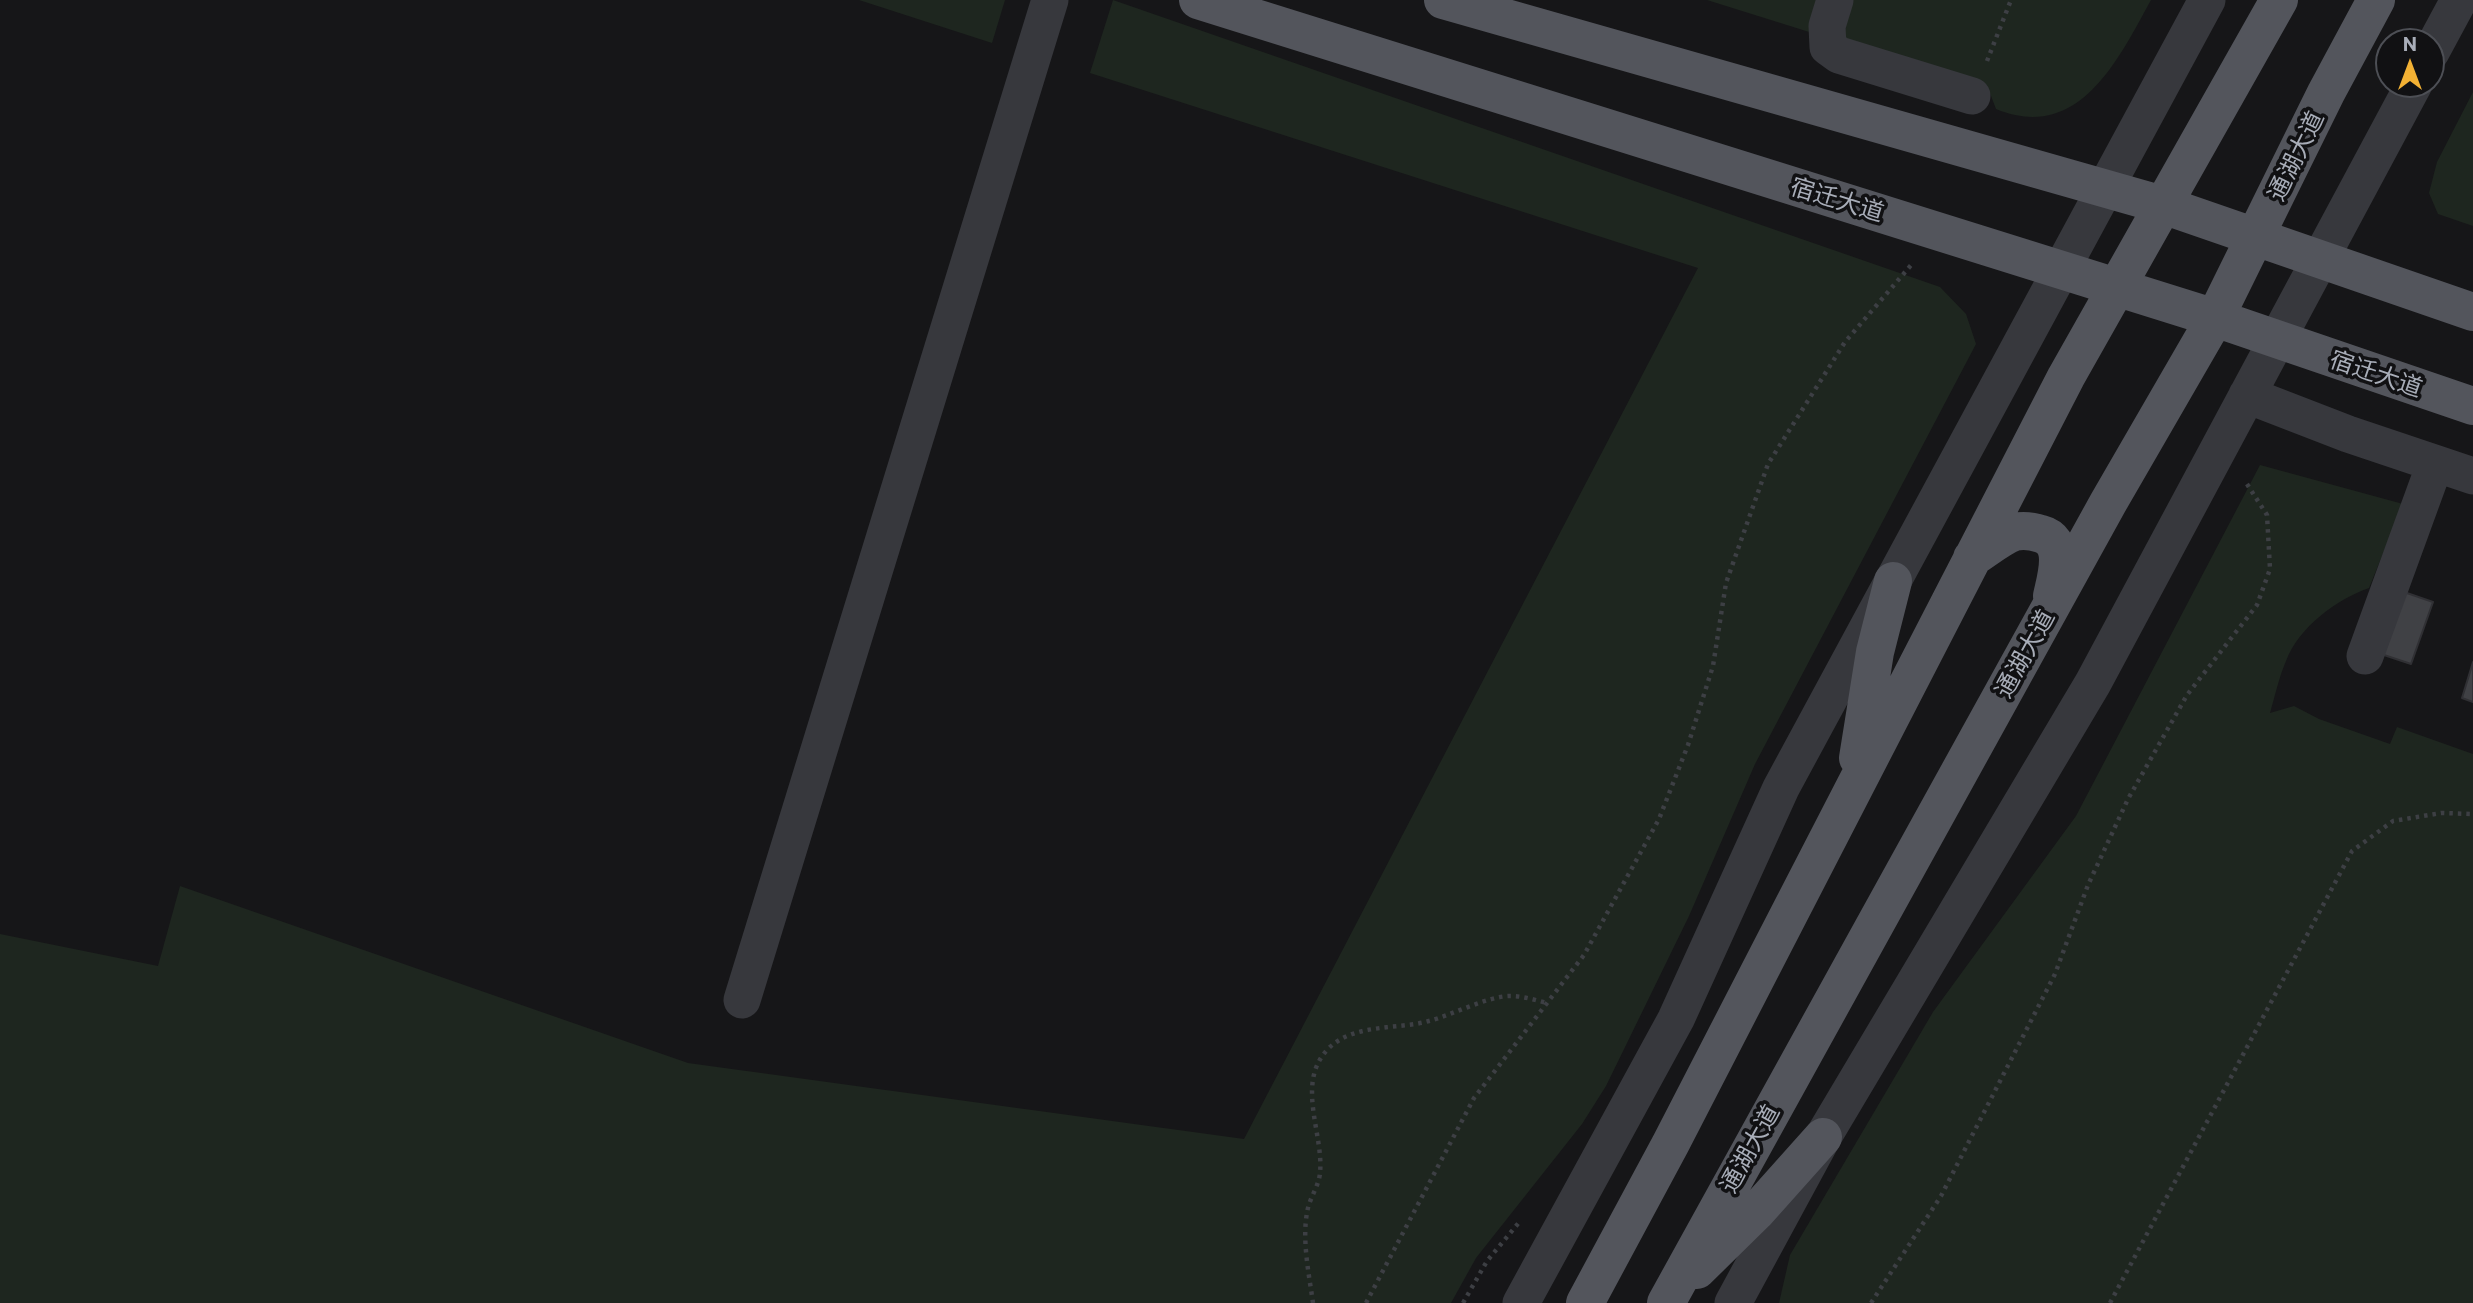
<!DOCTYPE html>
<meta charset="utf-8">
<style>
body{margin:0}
#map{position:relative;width:2473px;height:1303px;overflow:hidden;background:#161618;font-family:Commissioner,sans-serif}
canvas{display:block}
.north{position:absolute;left:2375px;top:28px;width:70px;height:70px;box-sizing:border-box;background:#111113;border:2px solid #4d4f55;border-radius:50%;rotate:0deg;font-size:19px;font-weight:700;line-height:28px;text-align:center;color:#a8adb8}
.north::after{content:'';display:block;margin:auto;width:24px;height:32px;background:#f2b134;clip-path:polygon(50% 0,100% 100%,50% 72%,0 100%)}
</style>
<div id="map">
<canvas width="2473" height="1303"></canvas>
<div class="north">N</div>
</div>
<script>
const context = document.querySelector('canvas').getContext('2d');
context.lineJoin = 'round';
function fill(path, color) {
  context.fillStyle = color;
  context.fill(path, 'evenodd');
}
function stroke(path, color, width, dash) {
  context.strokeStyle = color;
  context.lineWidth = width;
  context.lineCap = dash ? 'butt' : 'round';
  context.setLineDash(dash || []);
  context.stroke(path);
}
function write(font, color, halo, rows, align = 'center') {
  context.font = font + ' Commissioner,"Noto Sans SC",sans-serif';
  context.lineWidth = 7;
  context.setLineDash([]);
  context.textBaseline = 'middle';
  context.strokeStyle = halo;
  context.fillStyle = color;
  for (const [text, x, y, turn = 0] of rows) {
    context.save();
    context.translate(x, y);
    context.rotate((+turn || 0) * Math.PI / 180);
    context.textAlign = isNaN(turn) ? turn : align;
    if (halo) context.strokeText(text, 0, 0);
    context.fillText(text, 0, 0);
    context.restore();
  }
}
fill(new Path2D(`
 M 859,0 L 1005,0 L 992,43 Z
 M 1113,0 L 1940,287 L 1966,314 L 1976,344 L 1755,764 L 1689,916 L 1606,1086 L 1582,1124 L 1476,1258 L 1451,1303 L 0,1303 L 0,934 L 158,966 L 180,886 L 688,1063 L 1244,1139 L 1698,268 L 1090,73 Z
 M 1707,0 L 2151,0 C 2118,60 2079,143 1996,109 L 1988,88 Z
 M 2473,92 L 2473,226 L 2438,214 L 2429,193 L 2437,162 Z
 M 2260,465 L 2403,504 L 2369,588 C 2337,599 2299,627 2286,661 C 2279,677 2275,696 2270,713 L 2294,706 L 2319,719 L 2390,744 L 2397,727 L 2473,754 L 2473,1303 L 1779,1303 L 1790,1255 L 1933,1012 L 2076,816 Z`), '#1e261f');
const building = new Path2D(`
 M 2404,592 L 2433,602 L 2411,664 L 2381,654 Z
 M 2473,662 L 2473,702 L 2462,698 Z`);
fill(building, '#404145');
stroke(building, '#303034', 2);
stroke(new Path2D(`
 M 1987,61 L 2011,0
 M 1313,1303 C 1309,1274 1301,1237 1308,1208 C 1311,1196 1319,1185 1320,1173 C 1324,1134 1295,1083 1328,1049 C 1353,1023 1397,1030 1429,1021 C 1452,1015 1488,996 1510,996 C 1523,996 1535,1000 1547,1003
 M 1366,1303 L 1474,1098 L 1584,955 L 1659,819 L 1688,745 L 1713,666 L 1726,583 L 1768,464 L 1845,342 L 1912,264
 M 1463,1303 L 1487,1261 L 1521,1220
 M 1871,1303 L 1941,1196 L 2055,974 L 2088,885 L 2128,799 L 2187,695 L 2257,605 L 2270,569 L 2267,515 L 2245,481
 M 2110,1303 L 2352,851 L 2393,821 L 2441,813 L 2473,814`), '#3d3f44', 4.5, [3.5, 5]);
stroke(new Path2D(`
 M 1835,0 L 1827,26 L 1828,47 L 1839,55 L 1972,96
 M 2431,52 L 2459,0
 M 2247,395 L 2348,434 L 2473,476
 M 2365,656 L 2435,464
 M 742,1000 L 1050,0
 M 1521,1303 L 1676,1019 L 1781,788 L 2207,0
 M 1733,1303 L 1823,1137 L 2093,683 L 2414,84`), '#37383d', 37);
stroke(new Path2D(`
 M 1198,0 L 2215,318 L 2473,406
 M 1443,0 L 2163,205 L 2473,312
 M 1972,558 C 1985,550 2000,537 2014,532 C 2023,530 2032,531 2041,534 C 2068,541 2056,577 2052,596
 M 1858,758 L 1875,652 L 1893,581
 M 1697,1270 L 1756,1212 L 1823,1137
 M 1585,1303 L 1671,1143 L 2066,377 L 2279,0
 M 1666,1303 L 2108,503 L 2215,318 L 2326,93 L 2376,0`), '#53555c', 38);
write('24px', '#a8adb8', '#111113', [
 ["通湖大道",2296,156,-64],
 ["宿迁大道",1837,200,17],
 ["宿迁大道",2376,374,19],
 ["通湖大道",2025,654,-61],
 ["通湖大道",1750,1149,-61]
]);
</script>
